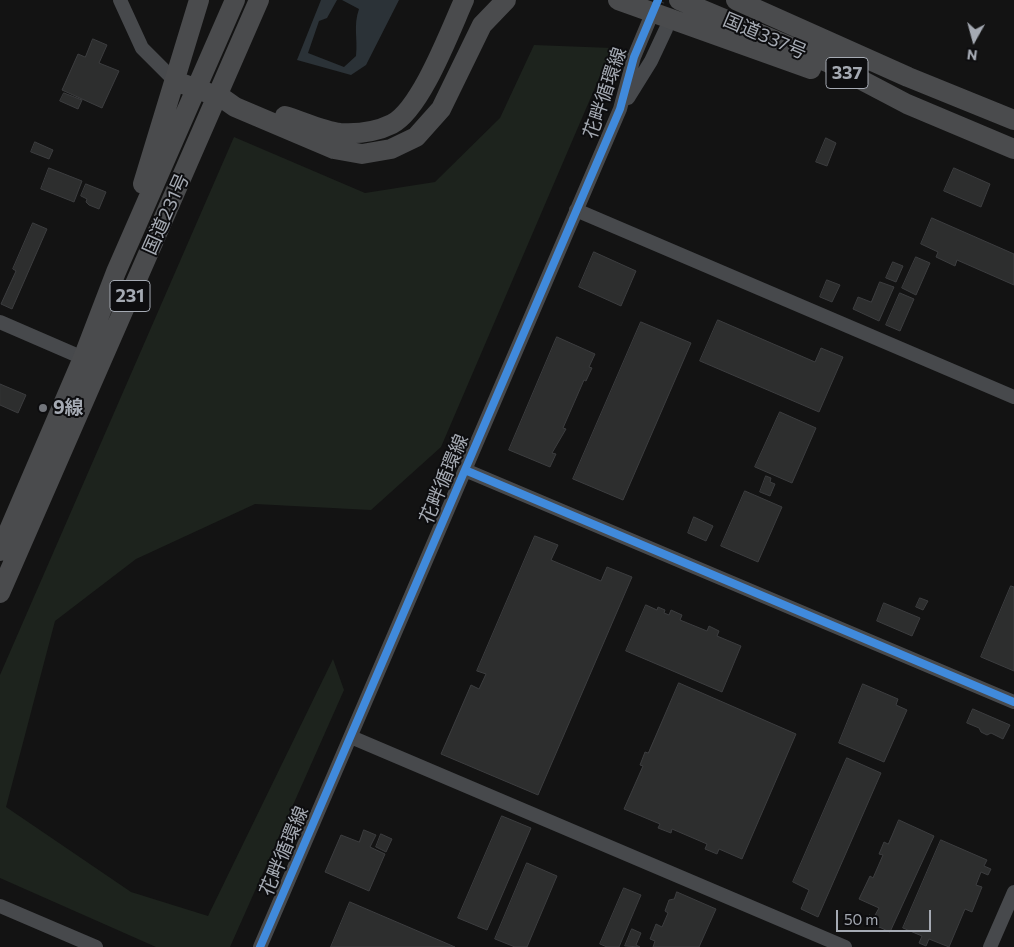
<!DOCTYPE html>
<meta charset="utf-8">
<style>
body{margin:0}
#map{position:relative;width:1014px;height:947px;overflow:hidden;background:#131313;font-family:Commissioner,sans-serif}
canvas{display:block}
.north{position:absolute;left:949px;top:15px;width:50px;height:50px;-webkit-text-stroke:4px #0d0d0f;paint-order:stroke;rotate:187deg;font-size:14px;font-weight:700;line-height:20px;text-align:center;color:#a5aab3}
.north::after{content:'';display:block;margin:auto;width:18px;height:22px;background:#a5aab3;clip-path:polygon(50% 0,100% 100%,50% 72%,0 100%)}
.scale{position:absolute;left:836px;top:910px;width:95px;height:22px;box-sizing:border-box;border:2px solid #a5aab3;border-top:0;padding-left:6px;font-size:15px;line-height:18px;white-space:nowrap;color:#a5aab3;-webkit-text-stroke:4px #0d0d0f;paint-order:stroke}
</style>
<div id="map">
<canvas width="1014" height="947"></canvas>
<div class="north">N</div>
<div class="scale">50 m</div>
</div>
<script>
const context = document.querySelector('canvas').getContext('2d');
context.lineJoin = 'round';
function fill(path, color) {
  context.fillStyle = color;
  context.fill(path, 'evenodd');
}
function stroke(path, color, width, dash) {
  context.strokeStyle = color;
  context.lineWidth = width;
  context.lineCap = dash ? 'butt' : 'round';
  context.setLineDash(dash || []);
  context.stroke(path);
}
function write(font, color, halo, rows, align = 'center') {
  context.font = font + ' Commissioner,"Noto Sans JP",sans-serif';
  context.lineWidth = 4;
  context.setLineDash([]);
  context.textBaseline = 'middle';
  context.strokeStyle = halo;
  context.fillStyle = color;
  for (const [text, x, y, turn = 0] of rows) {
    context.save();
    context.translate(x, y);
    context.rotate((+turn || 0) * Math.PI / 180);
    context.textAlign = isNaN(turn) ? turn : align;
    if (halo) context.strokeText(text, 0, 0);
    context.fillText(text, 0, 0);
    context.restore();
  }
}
fill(new Path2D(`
 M 534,45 L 612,48 L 441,447 L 371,510 L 255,504 L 136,559 L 55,621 L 6,807 L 131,892 L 208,916 L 333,659 L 344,690 L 230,947 L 156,947 L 0,878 L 0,675 L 234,137 L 365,193 L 435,182 L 500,118 Z`), '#1d231d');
fill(new Path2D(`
 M 321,0 L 337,0 L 327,18 L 319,21 L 308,53 L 344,67 L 356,56 C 358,38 353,26 359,9 L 342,0 L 399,0 L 366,65 L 351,75 L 297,60 Z`), '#2b3237');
const building = new Path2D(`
 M 93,39 L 107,45 L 99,63 L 119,71 L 102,108 L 62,90 L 78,54 L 85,57 Z
 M 64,93 L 82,100 L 78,109 L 60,101 Z
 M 826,138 L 836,143 L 827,166 L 816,162 Z
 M 35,142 L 53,150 L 49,159 L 31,152 Z
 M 49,168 L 82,181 L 74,202 L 41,189 Z
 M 954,168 L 990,184 L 981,207 L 944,191 Z
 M 86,184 L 106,192 L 99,209 L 89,205 L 86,202 L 87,199 L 81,196 Z
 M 932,218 L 1014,254 L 1014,285 L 957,260 L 955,266 L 936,257 L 938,252 L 921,244 Z
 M 33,223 L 47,229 L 12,309 L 1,304 L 16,271 L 13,269 Z
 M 594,252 L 636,271 L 621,306 L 579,287 Z
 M 916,257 L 930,263 L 916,295 L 902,288 Z
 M 893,262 L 903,266 L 896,282 L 886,278 Z
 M 827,280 L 840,285 L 832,302 L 820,297 Z
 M 880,282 L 894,287 L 879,321 L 853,309 L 858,297 L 871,302 Z
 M 900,293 L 914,299 L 900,331 L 886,325 Z
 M 718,320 L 815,362 L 821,348 L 843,357 L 819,412 L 700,361 Z
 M 641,322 L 691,343 L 623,500 L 573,479 Z
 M 557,337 L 595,354 L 589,367 L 592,368 L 586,381 L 584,380 L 563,428 L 566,429 L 552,453 L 556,454 L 550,467 L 509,450 Z
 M 0,384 L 26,395 L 18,413 L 0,405 Z
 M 780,412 L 816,428 L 792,483 L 755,467 Z
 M 766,476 L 771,478 L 770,482 L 775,484 L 770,496 L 760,492 Z
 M 745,491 L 782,507 L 758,562 L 721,546 Z
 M 694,517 L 713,526 L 706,541 L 688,533 Z
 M 535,536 L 558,545 L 551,560 L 601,581 L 607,567 L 632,577 L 538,795 L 441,754 L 471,685 L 479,689 L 486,674 L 477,671 Z
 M 1011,586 L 1014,587 L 1014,671 L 981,657 Z
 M 920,598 L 928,601 L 923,610 L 916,607 Z
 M 884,603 L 920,618 L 912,636 L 877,621 Z
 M 646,605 L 657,610 L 658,607 L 665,610 L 664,613 L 669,615 L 671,610 L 682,615 L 680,620 L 707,631 L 709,626 L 719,631 L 717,636 L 741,646 L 722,692 L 626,651 Z
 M 679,683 L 796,734 L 742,859 L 719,849 L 717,854 L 705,849 L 707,844 L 672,829 L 671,833 L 658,828 L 660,824 L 624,809 L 643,766 L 640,765 L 645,752 L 648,753 Z
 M 863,684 L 898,699 L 896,705 L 907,710 L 884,762 L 839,743 Z
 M 973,709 L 1010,725 L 1003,739 L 991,733 L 987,735 L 981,732 L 979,728 L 967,723 Z
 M 847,758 L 881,773 L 818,917 L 801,909 L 809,890 L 793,882 Z
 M 502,816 L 531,828 L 487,930 L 458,918 Z
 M 899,820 L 934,836 L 890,932 L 866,921 L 869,915 L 874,917 L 879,908 L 859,899 L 870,876 L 873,878 L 883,855 L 879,854 L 884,842 L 888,844 Z
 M 364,830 L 376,835 L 370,847 L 385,854 L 369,891 L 325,872 L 341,835 L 359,842 Z
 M 381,834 L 392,839 L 386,852 L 376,847 Z
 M 941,840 L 987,860 L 984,866 L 991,869 L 988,875 L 981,872 L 976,885 L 982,887 L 972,912 L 965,909 L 949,947 L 929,939 L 926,946 L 919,943 L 922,936 L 903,928 Z
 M 527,863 L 557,876 L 527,947 L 515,947 L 495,939 Z
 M 624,888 L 641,895 L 619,947 L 607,947 L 600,944 Z
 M 677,892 L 716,909 L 699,947 L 653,947 L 655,941 L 650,939 L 656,924 L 662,927 L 668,913 L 665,911 L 669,900 L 674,899 Z
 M 350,902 L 455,947 L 331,947 Z
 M 632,929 L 641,933 L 636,945 L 640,947 L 625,946 Z`);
fill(building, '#2d2e2e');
stroke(building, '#3c3d3f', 1);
stroke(new Path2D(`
 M 649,20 L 658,0`), '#303133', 14, [14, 7]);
stroke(new Path2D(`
 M 120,0 L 142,48 L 175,81
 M 628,98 L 651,61 L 666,29
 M 576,210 L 1014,397
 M 0,322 L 90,361
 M 465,470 L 1014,702
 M 351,737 L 845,947
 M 0,906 L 96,947
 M 260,947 L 620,109 L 634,57 L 649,21
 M 990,947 L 1014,892`), '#47494c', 14);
stroke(new Path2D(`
 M 618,0 L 811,69
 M 679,0 L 827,62 L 907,104 L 1014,149
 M 736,0 L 908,77 L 1014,120
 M 175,81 L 208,93
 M 218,95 L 235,107 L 334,149 L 362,154 L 391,149 L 416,137 L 441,109 L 482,25 L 506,0
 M 285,116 C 302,121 323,131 340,133 C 358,134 376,132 392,124 C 421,109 450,31 464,0
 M 143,184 L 199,0
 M 0,551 L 83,358 L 116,272 L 235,0
 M 0,593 L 259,0`), '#4a4b4d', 20);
stroke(new Path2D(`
 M 465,470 L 1014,702
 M 260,947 L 620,109 L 634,57 L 658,0`), '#408adc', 8);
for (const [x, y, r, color] of [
 [43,408,5,"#72757b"]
]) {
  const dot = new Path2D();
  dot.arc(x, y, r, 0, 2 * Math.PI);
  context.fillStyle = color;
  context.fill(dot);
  stroke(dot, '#0d0d0f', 2);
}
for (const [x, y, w] of [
 [847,73,42],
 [130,296,40]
]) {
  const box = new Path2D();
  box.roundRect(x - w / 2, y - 15.5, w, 31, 4);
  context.fillStyle = '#0d0d0f';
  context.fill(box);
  stroke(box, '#a5aab3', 1);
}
write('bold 18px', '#a5aab3', null, [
 ["337",847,73],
 ["231",130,296]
]);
write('19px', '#a5aab3', '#0d0d0f', [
 ["国道337号",765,36,23],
 ["花畔循環線",605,93,-71],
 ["国道231号",166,214,-66],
 ["花畔循環線",444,479,-67],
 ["花畔循環線",284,851,-67]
]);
write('bold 19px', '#a5aab3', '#0d0d0f', [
 ["9線",53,408]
], 'left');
</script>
